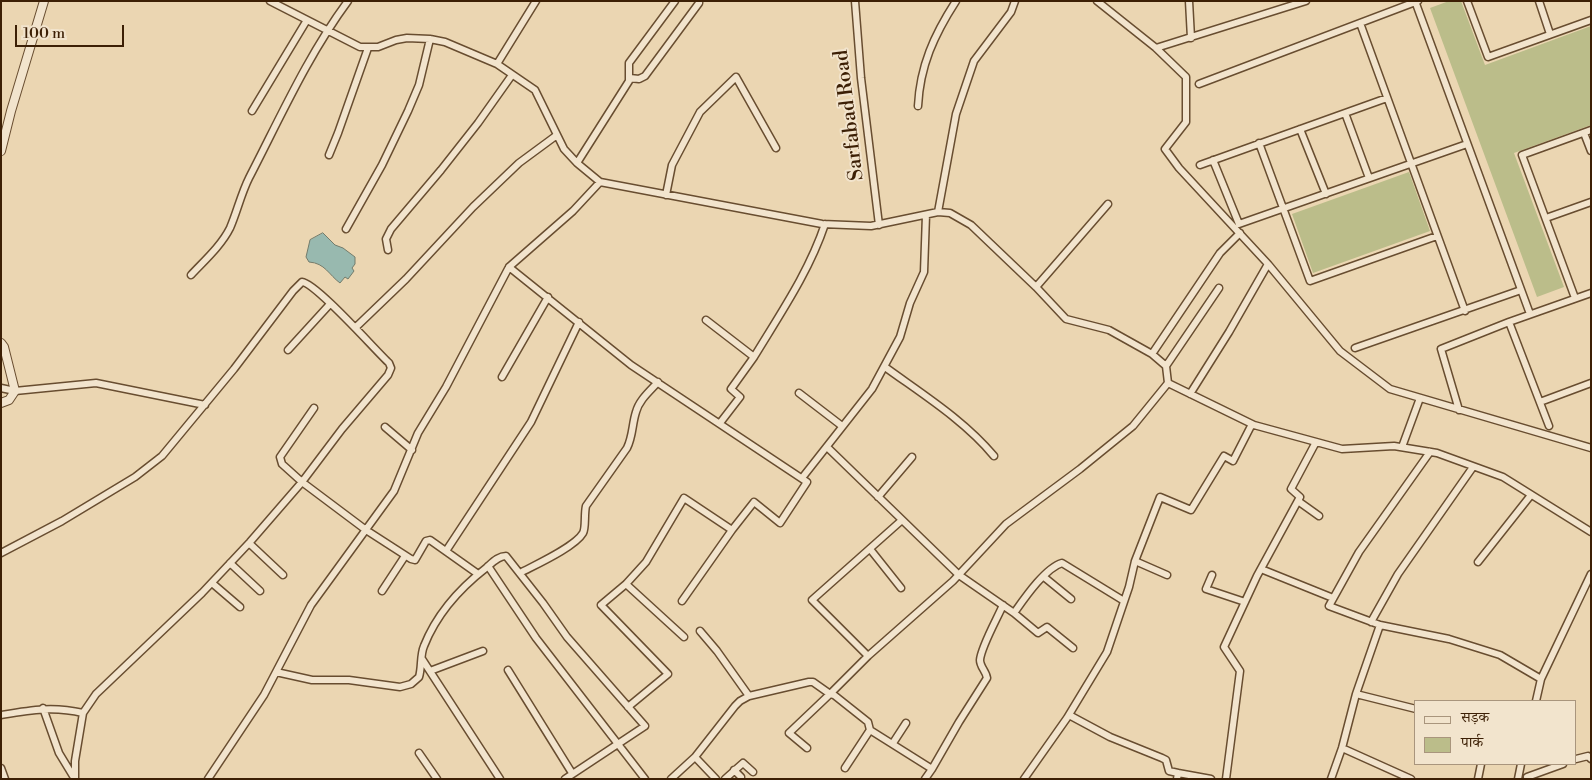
<!DOCTYPE html>
<meta charset="utf-8">
<style>
body{margin:0}
#map{position:relative;width:1592px;height:780px;overflow:hidden;background:#ebd6b2;font-family:"Libre Bodoni","Noto Serif Devanagari",serif}
canvas{display:block}
.frame{position:absolute;inset:0;border:2px solid #3c1f05;pointer-events:none}
.legend{position:absolute;left:1414px;top:700px;width:162px;height:65px;box-sizing:border-box;background:#f2e4cd;border:1px solid #a9957d;margin:0;padding:6px 9px;list-style:none;font-size:15px;color:#3c1f05}
.legend li{display:flex;align-items:center;gap:10px;height:25px}
.legend b{width:25px;border:1px solid #a9957d}
.scale{position:absolute;left:15px;top:25px;width:109px;height:22px;box-sizing:border-box;border:2px solid #3c1f05;border-top:0;padding-left:6px;font-size:15px;line-height:18px;white-space:nowrap;color:#3c1f05;-webkit-text-stroke:4px #f2e4cd;paint-order:stroke}
</style>
<div id="map">
<canvas width="1592" height="780"></canvas>
<div class="frame"></div>
<ul class="legend">
<li><b style="height:6px;background:#f2e4cd"></b>सड़क</li>
<li><b style="height:14px;background:#bbbd8a"></b>पार्क</li>
</ul>
<div class="scale">100 m</div>
</div>
<script>
const context = document.querySelector('canvas').getContext('2d');
context.lineJoin = 'round';
function fill(path, color) {
  context.fillStyle = color;
  context.fill(path, 'evenodd');
}
function stroke(path, color, width, dash) {
  context.strokeStyle = color;
  context.lineWidth = width;
  context.lineCap = dash ? 'butt' : 'round';
  context.setLineDash(dash || []);
  context.stroke(path);
}
function write(font, color, halo, rows, align = 'center') {
  context.font = font + ' "Libre Bodoni",serif';
  context.lineWidth = 4;
  context.setLineDash([]);
  context.textBaseline = 'middle';
  context.strokeStyle = halo;
  context.fillStyle = color;
  for (const [text, x, y, turn = 0] of rows) {
    context.save();
    context.translate(x, y);
    context.rotate((+turn || 0) * Math.PI / 180);
    context.textAlign = isNaN(turn) ? turn : align;
    if (halo) context.strokeText(text, 0, 0);
    context.fillText(text, 0, 0);
    context.restore();
  }
}
fill(new Path2D(`
 M 1449,1 L 1461,1 L 1485,65 L 1591,26 L 1591,125 L 1514,153 L 1564,287 L 1537,297 L 1430,8 Z
 M 1409,172 L 1430,231 L 1313,273 L 1292,214 Z`), '#bbbd8a');
const water = new Path2D(`
 M 323,233 L 335,245 L 343,248 L 355,257 L 355,264 L 352,268 L 354,271 L 348,279 L 345,277 L 340,283 C 329,275 325,263 309,262 L 306,257 L 310,240 Z`);
fill(water, '#98b9af');
stroke(water, '#737b6b', 1);
const minor = new Path2D(`
 M 270,1 L 360,47 L 378,47 L 396,40 L 407,38 L 430,39 L 445,42 L 497,64 L 535,90 L 564,149 L 577,163 L 600,182 L 822,224 L 871,226 L 938,212 L 950,213 L 971,225 L 1036,287 L 1066,319 L 1109,330 L 1152,354 L 1166,366 L 1168,383 L 1133,426 L 1080,469 L 1006,524 L 953,581 L 868,656 L 830,694 L 813,682 L 809,682 L 749,696 L 740,701 L 735,706 L 695,757 L 671,779
 M 855,1 L 861,78 L 879,225
 M 1097,1 L 1156,48 L 1186,77 L 1186,122 L 1165,149 L 1179,168 L 1268,264 L 1340,351 L 1390,389 L 1591,448
 M 1189,1 L 1191,38
 M 1415,1 L 1530,314
 M 1467,1 L 1488,57 L 1591,20
 M 1539,1 L 1550,34
 M 1360,23 L 1465,311
 M 1156,48 L 1306,1
 M 497,64 L 536,1
 M 630,78 L 639,79 L 645,76 L 699,3
 M 1199,84 L 1418,1
 M 918,106 C 920,66 934,35 956,1
 M 252,111 L 307,20
 M 1345,113 L 1369,178
 M 1300,129 L 1326,194
 M 1584,133 L 1591,151
 M 1259,143 L 1310,281 L 1437,236
 M 329,155 L 338,133 L 368,48
 M 1213,160 L 1239,224 L 1467,144
 M 577,163 L 629,81 L 629,63 L 675,1
 M 1200,165 L 1387,98
 M 666,195 L 672,165 L 700,112 L 736,77 L 776,148
 M 938,212 L 956,114 L 974,61 L 1011,12 L 1015,1
 M 1546,218 L 1591,202
 M 346,229 L 382,165 L 408,111 L 419,85 L 430,39
 M 388,250 L 386,239 L 391,229 L 441,170 L 478,123 L 512,75
 M 509,267 L 631,365 L 807,482 L 780,523 L 754,502 L 732,530 L 684,498 L 646,562 L 626,584 L 601,605 L 668,674 L 628,707
 M 191,275 C 204,261 221,246 230,228 C 237,212 241,194 249,178 C 280,118 308,55 348,1
 M 1036,287 L 1108,204
 M 1575,298 L 1522,155 L 1591,130
 M 706,320 L 754,357 L 731,389 L 740,397 L 720,423
 M 1509,322 L 1549,426
 M 355,328 L 406,279 L 473,207 L 519,163 L 557,135
 M 1355,348 L 1521,290
 M 288,350 L 330,304
 M 1152,354 L 1220,253 L 1240,233
 M 754,357 C 780,314 809,272 825,224
 M 1166,366 L 1219,288
 M 885,367 C 922,394 964,420 994,456
 M 502,377 L 548,297
 M 1168,383 L 1254,425 L 1342,449 L 1394,446 L 1437,453 L 1503,477 L 1591,532
 M 1,388 L 15,391 L 96,383 L 205,405
 M 799,393 L 842,426
 M 1190,394 L 1229,332 L 1268,264
 M 1540,402 L 1591,383
 M 1459,410 L 1441,349 L 1509,322 L 1591,293
 M 385,427 L 412,450
 M 827,447 L 959,575 L 1014,613 L 1038,633 L 1047,627 L 1073,648
 M 1402,447 L 1420,398
 M 1430,452 L 1359,552 L 1329,606 L 1380,625 L 1449,639 L 1500,655 L 1541,679
 M 802,478 L 872,389 L 900,337 L 910,303 L 924,272 L 926,215
 M 878,497 L 912,457
 M 1298,501 L 1319,516
 M 249,543 L 283,575
 M 870,549 L 901,588
 M 446,551 L 531,422 L 579,322
 M 1,553 L 62,521 L 135,477 L 162,456 L 234,369 L 293,291 L 302,282 C 316,283 375,350 389,363 L 391,368 L 388,375 L 342,429 L 302,482 L 282,464 L 280,457 L 314,408
 M 1478,562 L 1531,495
 M 230,563 L 260,591
 M 488,566 L 536,638 L 645,779
 M 1261,569 L 1333,598
 M 520,573 C 535,565 575,547 583,533 C 586,528 584,514 586,506 L 627,448 C 633,436 632,424 636,412 C 639,400 650,391 658,382
 M 1167,575 L 1135,561 L 1160,497 L 1191,510 L 1224,456 L 1233,461 L 1252,424
 M 1212,575 L 1206,589 L 1245,602
 M 1044,577 L 1071,599
 M 212,583 L 240,607
 M 626,584 L 684,637
 M 382,591 L 405,556
 M 682,601 L 732,530
 M 1014,613 C 1024,599 1045,568 1062,563 L 1124,601
 M 1371,622 L 1398,574 L 1473,467
 M 700,631 L 717,651 L 749,696
 M 868,656 L 812,600 L 902,520
 M 422,659 L 500,779
 M 508,670 L 572,773
 M 430,671 L 483,651
 M 276,672 L 312,680 L 349,680 L 400,687 L 411,684 L 419,677 C 422,667 420,655 424,646 C 437,613 459,589 486,568 C 492,563 498,556 506,556 L 543,603 L 567,637 L 645,726 L 565,779
 M 1356,694 L 1416,709
 M 1536,701 L 1541,679 L 1591,574
 M 43,708 L 59,753 L 73,776
 M 1,715 C 31,710 53,706 83,713
 M 1069,715 L 1110,737 L 1162,758 L 1166,760 L 1169,771 L 1178,773
 M 893,743 L 906,723
 M 807,748 L 789,733 L 830,694 L 834,695 L 868,722 L 870,730 L 932,769
 M 1342,748 L 1411,779
 M 419,753 L 437,779
 M 695,757 L 716,779
 M 1576,759 L 1588,756 L 1591,759
 M 1,768 L 5,779
 M 845,768 L 870,730
 M 734,770 L 741,777
 M 1527,777 L 1563,764
 M 75,779 L 75,761 L 83,713 L 96,694 L 202,593 L 250,542 L 302,482 L 366,530 L 411,559 L 415,560 L 426,541 L 430,540 L 478,574
 M 208,779 L 264,695 L 311,605 L 394,491 L 418,433 L 446,387 L 509,267 L 573,211 L 600,182
 M 725,779 L 743,763 L 753,772
 M 925,779 L 932,769 L 959,722 L 987,678 C 986,671 980,667 980,660 C 981,647 997,619 1003,605
 M 1024,779 L 1067,718 L 1107,652 L 1129,587 L 1135,561
 M 1177,779 L 1178,773 L 1211,779
 M 1226,779 L 1240,671 L 1224,647 L 1257,576 L 1300,497 L 1291,489 L 1316,442
 M 1331,779 L 1342,748 L 1356,694 L 1380,625
 M 1478,779 L 1481,764
 M 1518,779 L 1521,764`);
const tertiary = new Path2D(`
 M 1,151 L 11,111 L 44,1
 M 1,343 L 4,347 L 15,391 L 9,400 L 1,403`);
stroke(minor, '#684d30', 9);
stroke(tertiary, '#684d30', 10);
stroke(minor, '#f2e4cd', 6);
stroke(tertiary, '#f2e4cd', 8);
write('20px', '#3c1f05', '#f2e4cd', [
 ["Sarfabad Road",850,115,-97]
]);
</script>
